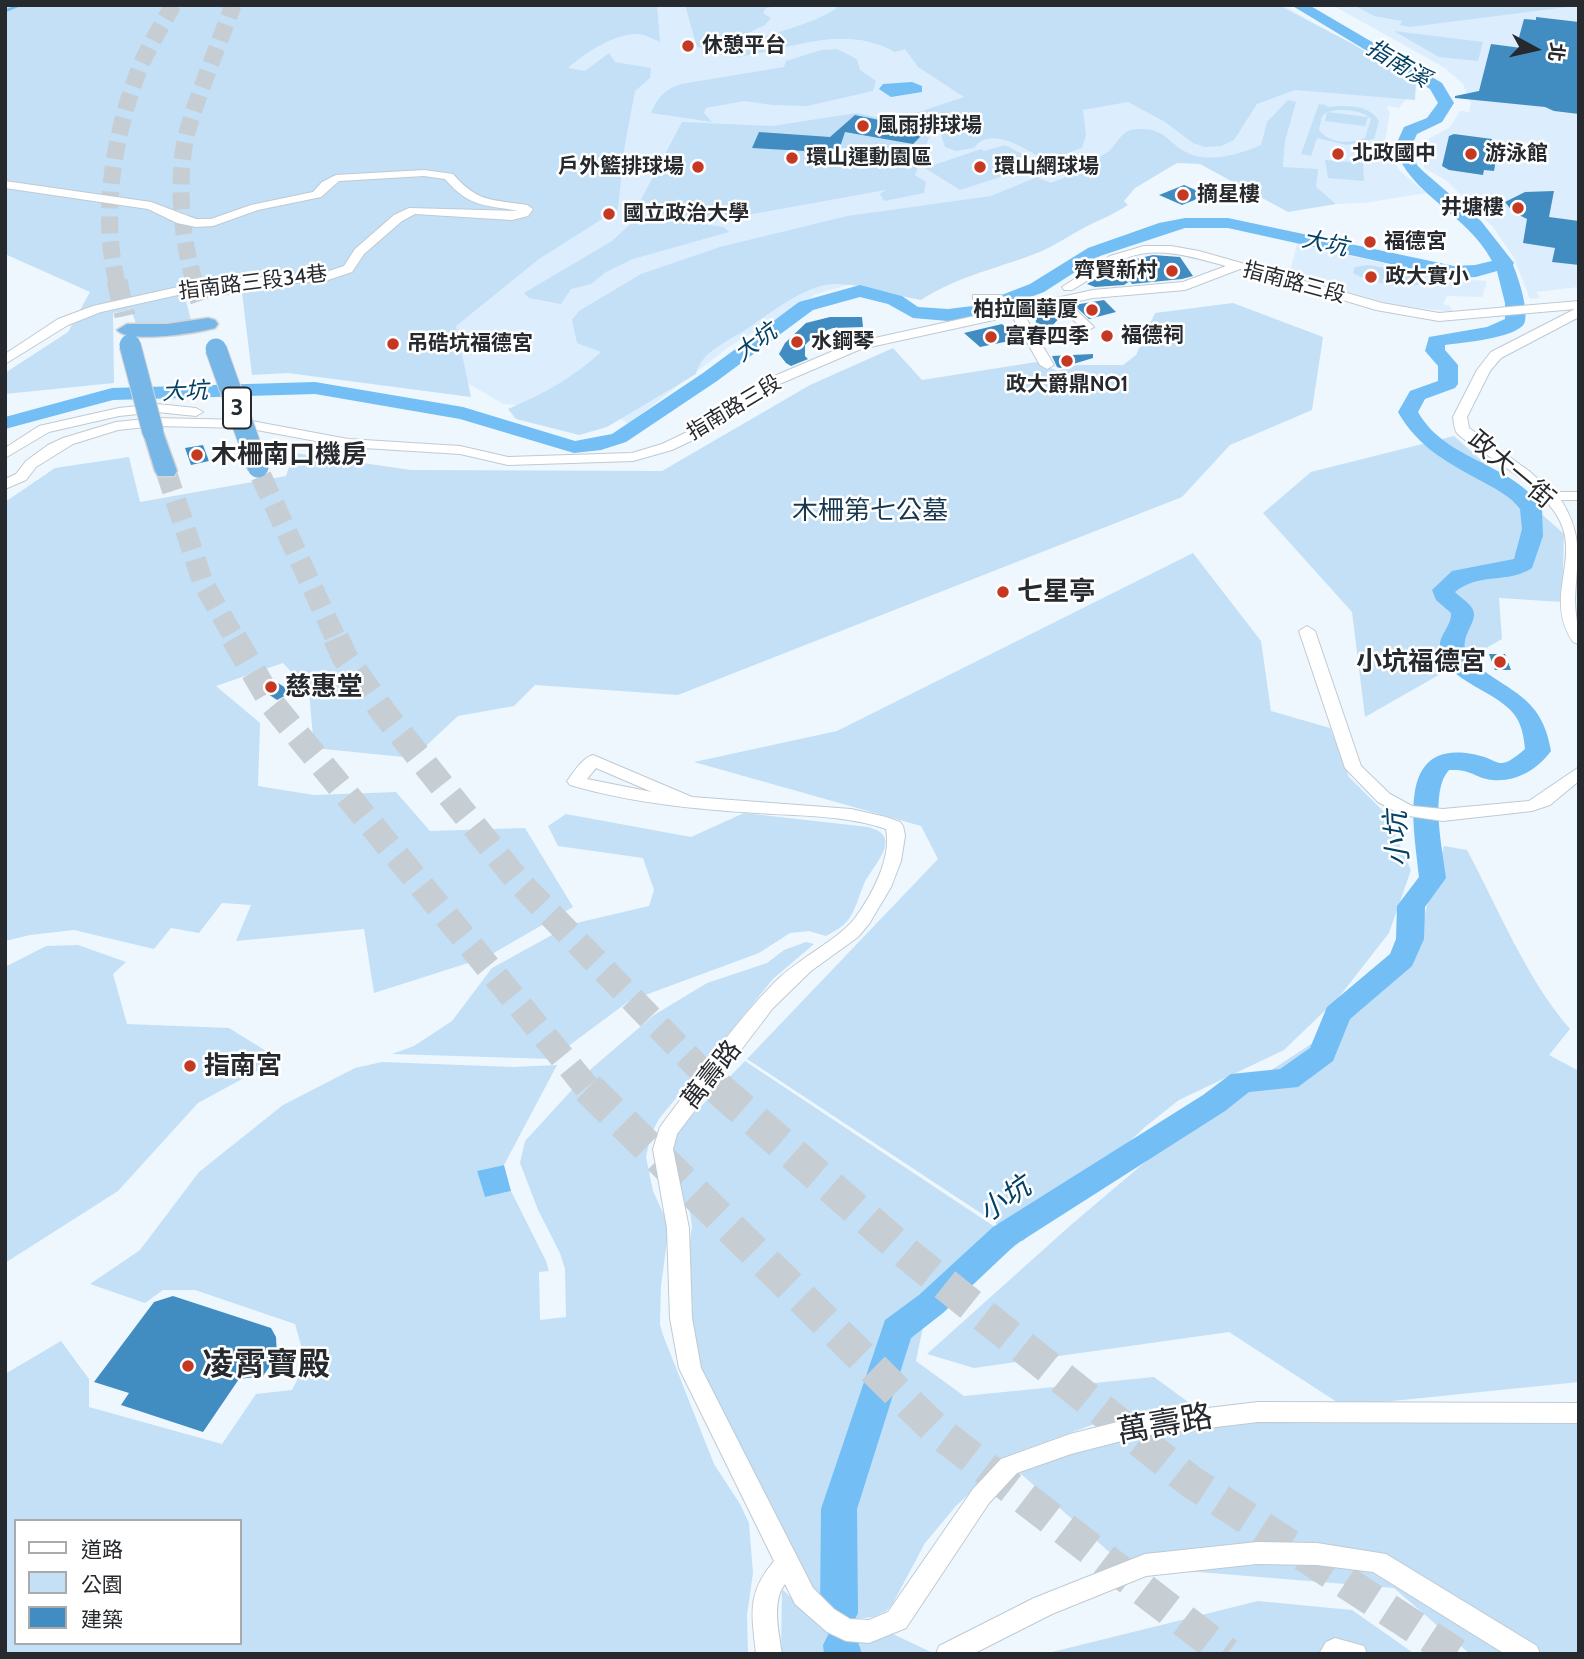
<!DOCTYPE html>
<meta charset="utf-8">
<style>
body{margin:0}
#map{position:relative;width:1584px;height:1659px;overflow:hidden;background:#eef7fe;font-family:Cabin,"Noto Sans TC",sans-serif}
canvas{display:block}
.frame{position:absolute;inset:0;border:7px solid #262a2e;pointer-events:none}
.legend{position:absolute;left:14px;top:1519px;width:228px;height:126px;box-sizing:border-box;background:#fff;border:2px solid #a8aaab;margin:0;padding:9px 12px;list-style:none;font-size:21px;color:#262a2e}
.legend li{display:flex;align-items:center;gap:14px;height:35px}
.legend b{width:35px;border:2px solid #a8aaab}
.north{position:absolute;left:1500px;top:14px;width:70px;height:70px;-webkit-text-stroke:5px #fff;paint-order:stroke;rotate:98deg;font-size:19px;font-weight:700;line-height:28px;text-align:center;color:#262a2e}
.north::after{content:'';display:block;margin:auto;width:24px;height:32px;background:#262a2e;clip-path:polygon(50% 0,100% 100%,50% 72%,0 100%)}
</style>
<div id="map">
<canvas width="1584" height="1659"></canvas>
<div class="frame"></div>
<ul class="legend">
<li><b style="height:9px;background:#fff"></b>道路</li>
<li><b style="height:19px;background:#c3e0f7"></b>公園</li>
<li><b style="height:19px;background:#418dc2"></b>建築</li>
</ul>
<div class="north">北</div>
</div>
<script>
const context = document.querySelector('canvas').getContext('2d');
context.lineJoin = 'round';
function fill(path, color) {
  context.fillStyle = color;
  context.fill(path, 'evenodd');
}
function stroke(path, color, width, dash) {
  context.strokeStyle = color;
  context.lineWidth = width;
  context.lineCap = dash ? 'butt' : 'round';
  context.setLineDash(dash || []);
  context.stroke(path);
}
function write(font, color, halo, rows, align = 'center') {
  context.font = font + ' Cabin,"Noto Sans TC",sans-serif';
  context.lineWidth = 5;
  context.setLineDash([]);
  context.textBaseline = 'middle';
  context.strokeStyle = halo;
  context.fillStyle = color;
  for (const [text, x, y, turn = 0] of rows) {
    context.save();
    context.translate(x, y);
    context.rotate((+turn || 0) * Math.PI / 180);
    context.textAlign = isNaN(turn) ? turn : align;
    if (halo) context.strokeText(text, 0, 0);
    context.fillText(text, 0, 0);
    context.restore();
  }
}
fill(new Path2D(`
 M 264,5 L 1283,5 L 1418,84 L 1399,108 L 1387,106 L 1390,113 L 1385,141 L 1399,170 L 1426,193 L 1364,203 L 1336,204 L 1283,167 L 1285,142 L 1277,169 L 1181,156 L 859,282 L 816,294 L 729,347 L 628,424 L 575,383 L 529,406 L 503,404 L 406,347 Z
 M 1332,5 L 1579,5 L 1579,287 L 1536,292 L 1540,298 L 1530,299 L 1514,258 L 1493,227 L 1447,181 L 1424,168 L 1423,151 L 1428,139 L 1450,127 L 1460,111 L 1469,112 L 1471,103 L 1463,84 L 1445,68 Z
 M 1297,244 L 1455,279 L 1487,281 L 1482,297 L 1447,296 L 1443,304 L 1450,306 L 1453,312 L 1393,305 L 1289,275 Z`), '#dceefd');
fill(new Path2D(`
 M 5,5 L 657,5 L 660,42 C 655,40 649,37 644,35 C 620,29 585,53 568,68 L 585,71 L 609,53 L 615,62 L 651,68 L 650,78 L 635,91 L 624,150 L 618,209 L 539,259 L 456,326 L 471,397 L 288,373 L 252,375 L 242,293 L 186,301 L 191,320 L 137,326 L 131,310 L 113,313 L 114,383 L 5,394 L 5,373 L 68,332 L 90,292 L 5,254 Z
 M 685,5 L 781,5 L 766,8 L 763,13 L 771,18 L 765,25 L 714,49 L 697,47 Z
 M 837,5 L 1278,5 L 1353,44 L 1416,83 L 1415,100 L 1295,90 L 1257,104 L 1234,140 L 1221,146 L 1205,147 L 1193,143 L 1165,122 L 1128,102 L 1083,110 L 1086,135 L 1082,148 L 1047,161 C 1028,151 991,124 974,148 L 956,151 L 945,147 L 940,132 L 932,130 L 915,175 L 926,182 L 924,193 L 884,201 L 880,194 L 886,190 L 708,222 L 636,209 L 682,122 L 772,126 L 857,113 L 898,122 L 889,115 L 907,116 L 964,97 L 918,67 L 905,49 L 895,52 C 842,23 792,50 737,57 L 730,51 C 764,33 803,29 836,9 Z
 M 1354,5 L 1573,5 L 1575,6 L 1410,27 L 1400,25 L 1402,21 L 1374,16 Z
 M 1394,31 L 1483,42 L 1478,61 L 1439,57 Z
 M 837,49 L 857,59 L 860,70 L 876,81 L 873,91 L 807,106 L 772,105 L 744,101 L 706,108 L 704,113 L 712,122 L 651,113 C 658,97 664,90 681,84 L 784,67 L 786,61 L 821,50 Z
 M 1288,100 L 1296,102 L 1285,141 L 1283,167 L 1318,169 L 1316,187 L 1336,204 L 1288,212 L 1200,164 L 1177,163 L 1135,188 L 1124,201 L 1128,205 C 1113,215 1096,221 1080,230 C 1067,237 1055,245 1042,251 C 1001,268 959,275 921,300 C 893,295 864,284 836,284 C 805,283 766,317 742,332 C 726,342 700,353 696,374 L 607,427 L 579,435 L 516,419 L 508,409 C 543,394 573,378 601,352 L 577,343 L 572,320 L 579,311 L 641,274 L 720,247 L 847,216 L 991,196 L 1037,177 L 1051,183 L 1070,175 L 1059,170 C 1071,166 1102,159 1110,150 C 1120,140 1122,129 1139,129 C 1165,128 1167,142 1186,152 C 1207,164 1241,154 1261,145 L 1267,122 Z
 M 1319,104 L 1326,105 L 1327,107 C 1345,105 1369,104 1379,121 L 1374,139 L 1347,145 L 1317,138 L 1311,156 L 1301,154 ZM 1337,110 C 1350,110 1361,110 1371,119 L 1365,138 C 1350,144 1330,144 1319,130 L 1322,116 L 1327,112 L 1325,121 L 1365,126 L 1368,117 L 1328,112 Z
 M 1005,145 L 1041,164 L 960,190 L 925,168 L 981,149 L 984,151 Z
 M 1325,160 L 1363,163 L 1364,181 L 1328,178 Z
 M 640,215 L 724,227 L 729,232 L 633,259 L 606,272 L 591,284 L 571,289 L 561,304 L 529,298 L 524,293 L 612,241 Z
 M 1368,265 L 1417,273 L 1426,281 C 1414,292 1366,282 1353,273 L 1355,267 Z
 M 1233,303 L 1323,337 L 1312,410 L 1230,445 L 1182,497 L 678,695 L 535,685 L 514,706 L 458,716 L 413,758 L 314,748 L 309,691 L 283,663 L 216,686 L 260,723 L 258,786 L 314,795 L 396,792 L 430,831 L 525,828 L 573,907 L 487,957 L 374,993 L 364,929 L 236,941 L 251,905 L 222,903 L 199,933 L 171,928 L 154,949 L 74,930 L 30,935 L 5,941 L 5,502 L 55,468 L 129,457 L 140,502 L 286,476 L 294,453 L 411,470 L 662,471 L 810,385 L 893,348 L 922,380 L 1036,362 L 1058,371 L 1077,365 L 1123,365 L 1136,355 L 1155,313 Z
 M 1454,436 L 1564,534 L 1562,602 L 1499,598 L 1502,639 L 1365,717 L 1352,612 L 1263,513 L 1311,472 Z
 M 1193,553 L 1261,641 L 1271,711 L 1330,728 L 1349,777 L 1385,813 L 1411,870 L 1389,933 L 1339,997 L 1284,1050 L 1179,1100 L 1145,1127 L 1023,1241 L 747,1059 L 938,859 L 921,826 L 694,762 L 837,731 Z
 M 744,813 L 868,827 C 905,836 873,865 864,884 C 859,895 856,910 848,920 C 843,927 833,932 826,936 L 809,931 L 790,933 L 759,953 L 629,1001 L 551,1059 L 392,1054 L 414,1046 L 452,1021 L 492,968 L 572,924 L 649,906 L 654,890 L 643,858 L 558,846 L 548,826 L 566,814 L 691,837 Z
 M 1444,846 L 1467,850 C 1498,908 1527,980 1570,1029 L 1549,1055 L 1579,1071 L 1579,1382 L 1343,1406 L 1229,1332 L 974,1368 L 927,1354 L 1072,1224 L 1196,1119 L 1339,1026 L 1413,955 Z
 M 806,942 L 814,944 L 773,979 L 659,1119 L 651,1134 L 646,1157 L 653,1191 L 669,1226 L 661,1286 L 660,1324 L 663,1335 L 714,1464 L 740,1504 L 749,1523 L 753,1573 L 747,1615 L 748,1654 L 5,1654 L 5,1374 L 61,1341 L 89,1379 L 89,1407 L 222,1444 L 256,1394 L 292,1390 L 306,1363 L 295,1324 L 195,1290 L 163,1290 L 145,1303 L 90,1284 L 140,1250 L 199,1172 L 283,1105 L 355,1068 L 382,1062 L 513,1067 L 557,1065 L 504,1165 L 477,1171 L 485,1197 L 511,1191 L 546,1261 L 549,1271 L 539,1272 L 540,1320 L 566,1317 L 565,1269 L 560,1253 L 538,1210 L 520,1163 L 525,1141 L 592,1068 L 654,1015 L 707,983 L 767,963 L 784,950 ZM 16,1521 L 240,1521 L 240,1643 L 16,1643 Z
 M 78,945 L 126,962 L 113,974 L 127,1024 L 229,1028 L 279,1059 L 198,1103 L 118,1191 L 5,1263 L 5,967 L 46,946 Z
 M 745,1061 L 1019,1243 L 925,1317 L 916,1361 L 964,1396 L 1154,1377 L 1195,1407 L 1138,1412 L 1103,1421 L 1020,1451 L 1004,1460 L 956,1506 L 925,1543 L 892,1605 L 886,1611 L 873,1617 L 856,1619 L 829,1610 L 808,1584 L 736,1449 L 691,1343 L 683,1295 L 692,1226 L 690,1213 L 674,1182 L 672,1136 Z
 M 1579,1417 L 1579,1654 L 1470,1654 L 1394,1588 L 1125,1566 L 1020,1473 L 1053,1458 L 1120,1435 L 1238,1421 Z
 M 782,1589 L 834,1638 L 863,1640 L 893,1634 L 935,1654 L 781,1654 Z
 M 1258,1601 L 1352,1610 L 1412,1652 L 1044,1654 Z`), '#c3e0f7');
fill(new Path2D(`
 M 912,82 L 922,86 L 922,92 L 891,97 L 879,89 L 883,84 Z
 M 504,1165 L 511,1191 L 485,1197 L 477,1171 Z`), '#72bef5');
stroke(new Path2D(`
 M 5,11 L 20,5`), '#72bef5', 2.5);
fill(new Path2D(`
 M 1291,5 L 1309,5 L 1442,83 L 1454,103 L 1442,122 L 1417,134 L 1411,147 L 1417,165 L 1424,172 L 1481,221 L 1514,263 L 1513,265 C 1518,277 1530,312 1524,324 C 1515,338 1461,343 1445,345 L 1445,350 L 1458,365 L 1458,384 L 1455,388 L 1425,399 L 1418,412 C 1446,462 1515,463 1542,509 L 1543,536 L 1532,568 C 1508,584 1479,572 1455,592 C 1460,597 1468,602 1472,608 C 1481,622 1456,635 1468,658 C 1505,692 1542,693 1551,751 C 1537,770 1516,782 1493,780 C 1474,778 1473,769 1449,770 C 1429,791 1443,851 1446,878 L 1425,907 L 1424,939 L 1412,966 L 1350,1019 L 1333,1061 L 1298,1087 L 1249,1092 L 1225,1111 L 1015,1245 L 943,1313 L 911,1338 L 857,1509 L 858,1613 L 852,1625 L 843,1628 L 855,1633 L 862,1654 L 824,1654 L 823,1645 L 829,1633 L 838,1629 L 826,1625 L 820,1613 L 821,1509 L 885,1320 L 919,1295 L 993,1227 L 1203,1095 L 1231,1074 L 1280,1069 L 1310,1048 L 1327,1007 L 1390,954 L 1396,939 L 1397,906 L 1419,877 C 1415,831 1394,740 1472,754 C 1502,759 1496,774 1525,749 C 1524,738 1522,726 1516,717 C 1500,691 1445,682 1440,649 C 1438,635 1452,626 1451,613 L 1436,600 L 1432,590 L 1452,571 L 1514,559 L 1522,529 L 1520,509 C 1511,497 1498,490 1485,483 C 1450,464 1418,448 1398,412 L 1410,391 L 1438,381 L 1438,366 L 1425,351 L 1429,337 L 1487,327 L 1505,319 L 1505,303 L 1497,271 L 1476,277 L 1454,278 L 1228,228 L 1185,228 L 1100,256 L 1044,292 L 977,317 L 948,321 L 913,318 L 888,304 L 860,297 L 813,310 L 717,381 L 626,442 L 601,450 L 574,453 L 460,419 L 315,394 L 113,400 L 5,429 L 5,417 L 112,388 L 315,382 L 463,407 L 575,441 L 612,434 L 703,373 L 799,302 L 860,285 L 902,296 L 918,307 L 948,309 L 973,306 L 1030,284 L 1088,248 L 1159,223 L 1185,218 L 1228,218 L 1454,266 L 1475,265 L 1492,261 C 1467,213 1409,195 1395,147 L 1404,127 L 1427,118 L 1438,103 L 1430,89 Z`), '#72bef5');
fill(new Path2D(`
 M 1536,17 L 1579,22 L 1579,114 L 1554,111 L 1545,107 L 1455,98 L 1455,96 L 1479,91 L 1491,44 L 1529,49 L 1518,41 L 1524,19 L 1536,20 Z
 M 855,115 L 889,122 L 885,126 L 924,133 L 913,144 L 845,132 L 838,153 L 752,148 L 759,132 L 830,137 Z
 M 1454,134 L 1492,139 L 1491,142 L 1499,143 L 1494,171 L 1484,170 L 1483,175 L 1449,170 L 1442,166 L 1449,136 Z
 M 1184,185 L 1207,195 L 1182,205 L 1159,195 Z
 M 1554,191 L 1549,217 L 1579,221 L 1579,265 L 1552,262 L 1555,248 L 1523,243 L 1527,219 L 1513,212 L 1505,202 L 1525,192 Z
 M 1153,255 L 1180,257 L 1193,276 L 1182,279 L 1132,284 L 1130,281 L 1124,285 L 1095,287 L 1087,284 L 1123,262 Z
 M 1104,300 L 1116,312 L 1089,319 L 1074,305 Z
 M 1057,309 L 1063,314 L 1052,326 L 1039,329 L 1033,314 Z
 M 830,317 L 862,317 L 863,327 L 833,328 L 816,334 L 805,345 L 805,356 L 808,359 L 791,366 L 786,363 L 779,354 L 785,343 L 806,323 Z
 M 1002,324 L 1019,339 L 980,347 L 964,333 Z
 M 1093,354 L 1093,358 L 1060,368 L 1057,367 L 1052,356 Z
 M 203,445 L 209,461 L 191,465 L 185,448 Z
 M 1489,654 L 1505,654 L 1511,670 L 1495,670 Z
 M 264,674 L 292,692 L 277,700 L 250,682 Z
 M 173,1296 L 271,1328 L 276,1337 L 277,1356 L 263,1376 L 239,1379 L 203,1432 L 121,1405 L 129,1393 L 94,1382 L 154,1302 Z`), '#418dc2');
stroke(new Path2D(`
 M 117,283 C 100,212 114,134 140,67 C 149,46 162,25 173,5
 M 195,283 C 181,241 176,176 187,133 C 199,90 218,47 233,5`), '#c6ced4', 17, [17, 8]);
stroke(new Path2D(`
 M 117,281 L 125,316
 M 194,281 L 202,305
 M 166,471 L 203,583 L 235,639
 M 261,476 L 336,639`), '#c6ced4', 21, [21, 10]);
stroke(new Path2D(`
 M 234,638 L 273,705 L 589,1090
 M 336,638 L 344,656 L 384,713 L 518,881 L 720,1090`), '#c6ced4', 26, [26, 13]);
stroke(new Path2D(`
 M 588,1088 L 936,1430 L 1227,1654
 M 718,1088 L 906,1253 L 1190,1481 L 1456,1654`), '#c6ced4', 33, [33, 17]);
const minor = new Path2D(`
 M 424,170 L 453,174 C 478,203 491,199 527,205 L 533,209 L 528,216 L 512,220 L 415,214 L 402,221 L 364,254 L 352,272 L 325,281 L 205,289 L 101,312 L 68,325 L 5,364 L 5,354 L 58,319 L 93,306 L 205,281 L 323,273 L 344,266 L 355,249 L 394,215 L 409,208 L 518,211 C 483,204 470,208 445,179 L 424,176 L 339,181 L 321,197 L 258,210 L 213,226 L 196,227 L 177,223 L 148,209 L 5,188 L 5,181 L 151,202 L 196,219 L 211,219 L 251,205 L 313,192 L 322,182 L 336,175 Z
 M 1144,246 L 1171,246 L 1199,251 L 1382,303 L 1439,313 L 1579,301 L 1579,317 L 1501,358 L 1490,371 L 1467,417 L 1469,428 L 1529,471 L 1553,492 L 1579,492 L 1579,500 L 1561,500 C 1584,537 1577,558 1575,600 C 1575,615 1579,629 1579,644 L 1573,642 C 1542,595 1584,557 1556,514 C 1539,488 1509,470 1483,452 C 1475,446 1463,440 1457,433 C 1454,429 1454,422 1453,417 L 1477,370 L 1491,352 L 1575,309 L 1439,321 L 1376,310 L 1240,269 L 1185,290 L 1093,298 L 1069,303 L 1094,327 L 1077,336 L 1071,332 L 1080,326 L 1058,306 L 1023,313 L 1054,365 L 1047,369 L 1040,365 L 1012,316 L 861,349 L 775,386 L 697,438 L 672,450 L 633,461 L 508,465 L 460,454 L 348,447 L 246,428 L 155,426 L 118,430 L 73,444 L 36,467 L 26,480 L 5,489 L 5,479 L 16,474 L 26,461 L 48,445 L 63,438 L 116,422 L 155,418 L 246,420 L 348,439 L 460,446 L 508,457 L 632,453 L 662,444 L 687,432 L 765,380 L 852,343 L 1002,310 L 994,302 L 973,301 L 973,295 L 1001,295 L 1015,307 L 1093,290 L 1183,282 L 1226,266 C 1196,258 1160,246 1129,257 C 1109,264 1091,279 1072,290 L 1064,290 L 1062,287 L 1110,256 Z
 M 157,404 L 196,408 L 203,412 L 196,416 L 157,412 L 119,416 L 49,432 L 5,458 L 5,448 L 39,426 L 119,408 Z
 M 1307,626 L 1315,631 L 1361,766 L 1390,794 L 1412,806 L 1443,809 L 1529,801 L 1579,767 L 1579,781 L 1550,805 L 1532,811 L 1443,821 L 1402,815 L 1378,802 L 1345,768 L 1299,631 Z
 M 593,755 L 692,797 L 851,809 L 886,817 L 900,822 L 903,826 L 905,836 L 901,861 L 891,887 L 869,924 L 858,937 L 811,971 L 773,1008 L 677,1134 L 673,1149 L 689,1228 L 692,1318 L 701,1368 L 813,1588 L 834,1609 L 850,1619 L 869,1620 L 888,1612 L 973,1489 L 1001,1459 L 1070,1434 L 1141,1416 L 1258,1402 L 1579,1403 L 1579,1423 L 1258,1422 L 1141,1436 L 1071,1454 L 1017,1473 L 989,1503 L 906,1628 L 869,1643 L 846,1641 L 827,1632 L 795,1604 L 785,1584 C 771,1602 779,1633 782,1654 L 756,1654 C 752,1613 746,1595 774,1561 L 679,1368 L 670,1318 L 667,1228 L 653,1149 L 660,1127 C 698,1077 732,1025 776,981 C 799,958 838,940 855,918 C 872,895 892,858 886,829 C 845,815 800,816 757,813 C 693,809 632,803 570,785 L 567,781 C 574,772 582,758 593,755 ZM 596,768 L 652,792 L 587,779 Z
 M 1257,1542 L 1317,1543 L 1386,1554 L 1537,1646 L 1540,1654 L 1505,1654 L 1373,1572 L 1317,1565 L 1257,1564 L 1146,1576 L 1052,1614 L 973,1654 L 936,1654 L 939,1646 L 1034,1598 L 1145,1554 Z
 M 1335,1638 L 1364,1646 L 1367,1654 L 1319,1654 L 1326,1642 Z`);
const highway = new Path2D(`
 M 208,318 L 215,320 L 218,324 L 215,328 C 197,333 129,344 117,330 L 127,324 L 167,324 Z
 M 153,426 L 160,428 L 163,432 L 177,471 L 174,476 L 158,476 L 155,471 L 143,432 L 146,428 Z`);
stroke(minor, '#bfcad3', 2);
stroke(highway, '#d4d4d5', 3);
fill(minor, '#fff');
fill(highway, '#76b7e8');
const highwayBridge = new Path2D(`
 M 130,345 L 153,432
 M 216,349 L 258,467`);
stroke(highwayBridge, '#d4d4d5', 23, []);
stroke(highwayBridge, '#76b7e8', 21);
for (const [x, y, r, color] of [
 [688,46,7,"#c53923"],
 [863,126,7,"#c53923"],
 [1338,154,7,"#c53923"],
 [1471,154,7,"#c53923"],
 [792,158,7,"#c53923"],
 [698,167,7,"#c53923"],
 [980,167,7,"#c53923"],
 [1183,195,7,"#c53923"],
 [1518,208,7,"#c53923"],
 [609,214,7,"#c53923"],
 [1370,242,7,"#c53923"],
 [1172,271,7,"#c53923"],
 [1371,277,7,"#c53923"],
 [1092,310,7,"#c53923"],
 [1107,336,7,"#c53923"],
 [991,337,7,"#c53923"],
 [797,342,7,"#c53923"],
 [393,344,7,"#c53923"],
 [1067,361,7,"#c53923"],
 [197,455,7,"#c53923"],
 [1003,592,7,"#c53923"],
 [1500,662,7,"#c53923"],
 [271,687,7,"#c53923"],
 [190,1066,7,"#c53923"],
 [188,1366,7,"#c53923"]
]) {
  const dot = new Path2D();
  dot.arc(x, y, r, 0, 2 * Math.PI);
  context.fillStyle = color;
  context.fill(dot);
  stroke(dot, '#fff', 2.5);
}
write('bold 21px', '#262a2e', '#fff', [
 ["休憩平台",702,46],
 ["風雨排球場",877,126],
 ["北政國中",1352,154],
 ["游泳館",1485,154],
 ["環山運動園區",806,158],
 ["戶外籃排球場",684,167,"right"],
 ["環山網球場",994,167],
 ["摘星樓",1197,195],
 ["井塘樓",1504,208,"right"],
 ["國立政治大學",623,214],
 ["福德宮",1384,242],
 ["齊賢新村",1158,271,"right"],
 ["政大實小",1385,277],
 ["柏拉圖華厦",1078,310,"right"],
 ["福德祠",1121,336],
 ["富春四季",1005,337],
 ["水鋼琴",811,342],
 ["吊硞坑福德宮",407,344],
 ["政大爵鼎NO1",1067,385,"center"]
], 'left');
write('21px', '#262a2e', '#fff', [
 ["指南路三段34巷",253,283,-7],
 ["指南路三段",1294,283,15],
 ["指南路三段",734,408,-31]
]);
write('italic 23px', '#024165', '#fff', [
 ["指南溪",1398,64,31],
 ["大坑",1325,244,12],
 ["大坑",756,343,-37],
 ["大坑",185,392,-2]
]);
for (const [x, y, w] of [
 [237,408,28]
]) {
  const box = new Path2D();
  box.roundRect(x - w / 2, y - 20.5, w, 41, 5);
  context.fillStyle = '#fff';
  context.fill(box);
  stroke(box, '#262a2e', 2);
}
write('bold 24px', '#262a2e', null, [
 ["3",237,408]
]);
write('bold 26px', '#262a2e', '#fff', [
 ["木柵南口機房",211,455],
 ["七星亭",1017,592],
 ["小坑福德宮",1486,662,"right"],
 ["慈惠堂",285,687],
 ["指南宮",204,1066]
], 'left');
write('26px', '#262a2e', '#fff', [
 ["政大一街",1511,470,40],
 ["萬壽路",712,1075,-52]
]);
write('26px', '#16374e', '#fff', [
 ["木柵第七公墓",870,511]
]);
write('italic 28px', '#024165', '#fff', [
 ["小坑",1398,839,-93],
 ["小坑",1005,1200,-35]
]);
write('bold 32px', '#262a2e', '#fff', [
 ["凌霄寶殿",202,1366]
], 'left');
write('32px', '#262a2e', '#fff', [
 ["萬壽路",1165,1425,-10]
]);
</script>
